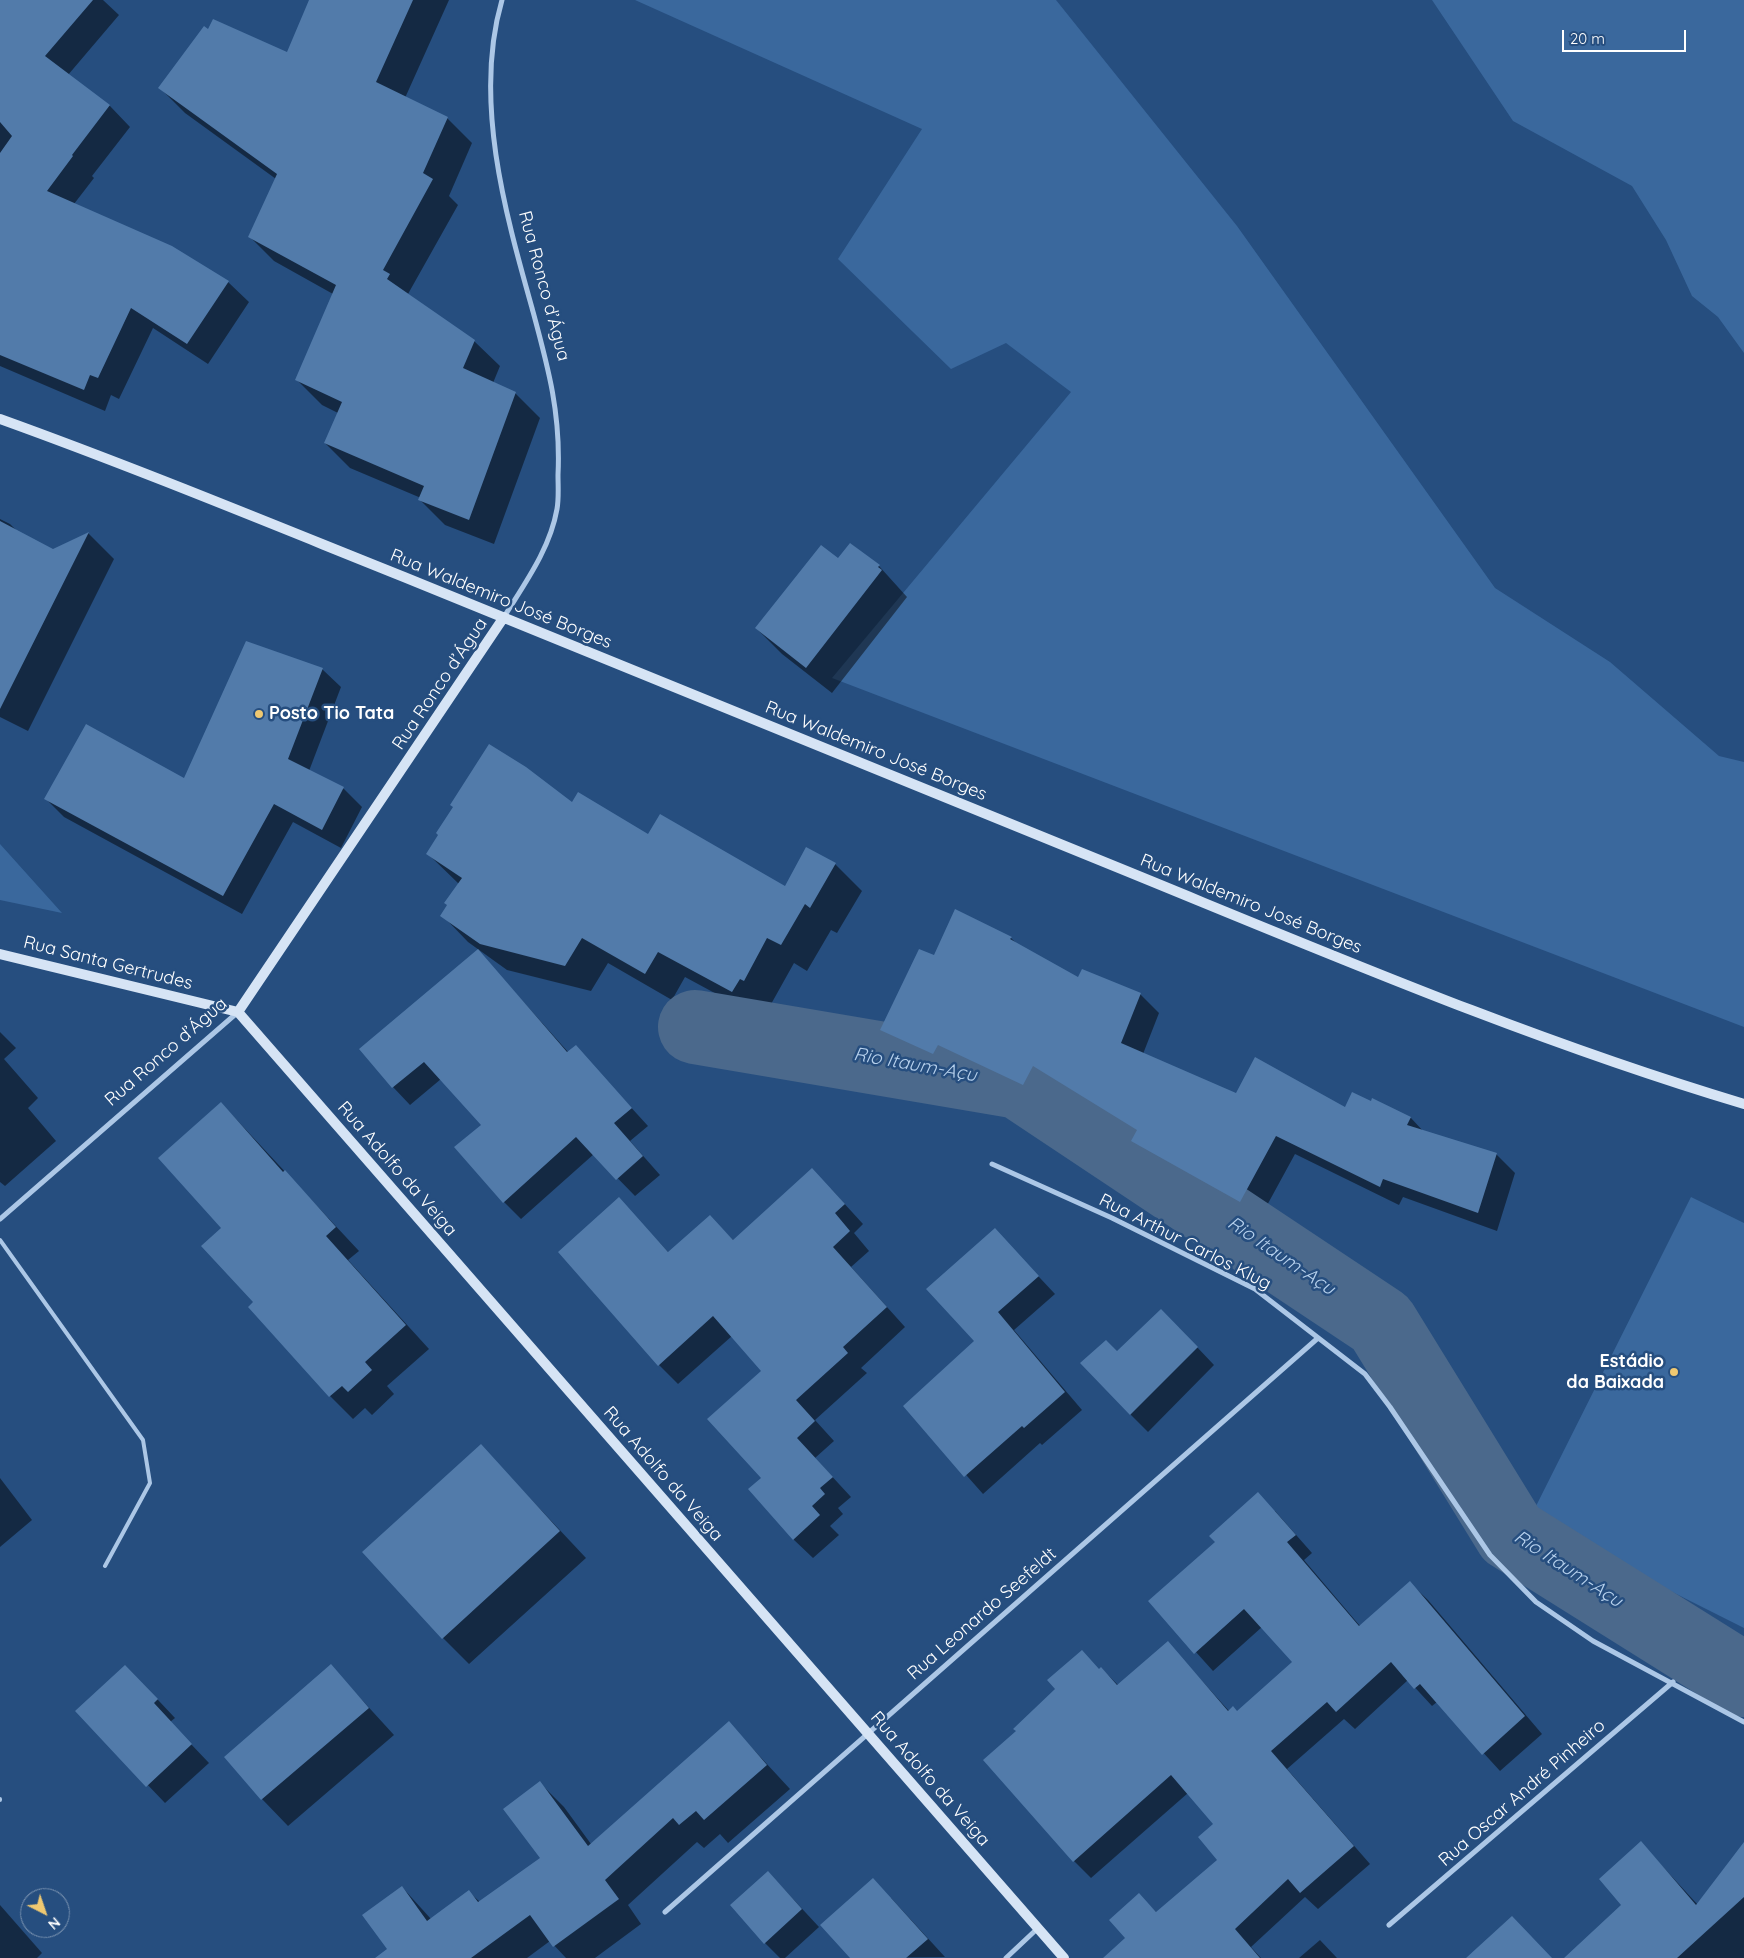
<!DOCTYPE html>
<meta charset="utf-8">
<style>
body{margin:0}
#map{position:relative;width:1744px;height:1958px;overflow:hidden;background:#264e7f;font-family:Quicksand,sans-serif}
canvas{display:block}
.north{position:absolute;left:20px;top:1888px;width:50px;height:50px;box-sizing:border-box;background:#264e7f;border:1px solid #7d95b2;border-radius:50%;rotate:139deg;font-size:14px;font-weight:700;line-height:20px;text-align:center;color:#fff}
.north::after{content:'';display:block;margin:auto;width:18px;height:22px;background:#efc871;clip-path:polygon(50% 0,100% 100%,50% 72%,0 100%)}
.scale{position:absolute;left:1562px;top:30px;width:124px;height:22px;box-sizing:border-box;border:2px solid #fff;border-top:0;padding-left:6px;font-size:15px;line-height:18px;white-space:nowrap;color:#fff;-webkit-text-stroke:4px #264e7f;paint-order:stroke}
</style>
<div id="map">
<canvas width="1744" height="1958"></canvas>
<div class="north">N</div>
<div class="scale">20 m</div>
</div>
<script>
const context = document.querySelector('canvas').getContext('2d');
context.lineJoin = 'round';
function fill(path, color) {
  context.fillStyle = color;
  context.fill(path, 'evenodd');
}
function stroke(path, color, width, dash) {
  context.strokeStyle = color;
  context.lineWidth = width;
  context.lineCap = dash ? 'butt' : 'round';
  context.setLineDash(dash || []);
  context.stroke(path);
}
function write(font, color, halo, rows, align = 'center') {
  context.font = font + ' Quicksand,sans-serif';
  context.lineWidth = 5;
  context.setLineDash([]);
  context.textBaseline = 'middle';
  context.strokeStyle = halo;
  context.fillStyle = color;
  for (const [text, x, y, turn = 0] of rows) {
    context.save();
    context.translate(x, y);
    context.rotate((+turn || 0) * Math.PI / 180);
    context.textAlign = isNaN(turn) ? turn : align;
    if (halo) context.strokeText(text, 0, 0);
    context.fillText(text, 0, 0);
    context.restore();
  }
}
fill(new Path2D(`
 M 635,0 L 1056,0 L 1237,226 L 1495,588 L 1610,662 L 1719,756 L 1744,762 L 1744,1027 L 832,678 L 1071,392 L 1006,343 L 951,369 L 838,259 L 922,129 Z
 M 1432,0 L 1744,0 L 1744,353 L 1718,317 L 1692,296 L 1666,240 L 1632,186 L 1513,121 Z
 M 0,844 L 62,913 L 0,900 Z
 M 1691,1197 L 1744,1223 L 1744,1628 L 1529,1520 Z`), '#3a689d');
fill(new Path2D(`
 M 12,0 L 103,0 L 119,15 L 68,75 L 110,106 L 130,127 L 92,176 L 94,178 L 74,204 L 228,282 L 249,302 L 208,364 L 153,328 L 119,399 L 111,395 L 105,411 L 0,366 L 0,23 Z
 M 310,0 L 449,0 L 405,98 L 447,118 L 472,143 L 449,196 L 458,205 L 408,294 L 474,341 L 500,366 L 493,383 L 515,393 L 540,418 L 494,544 L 445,525 L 420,500 L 421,498 L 350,468 L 325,443 L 338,413 L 322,405 L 297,380 L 333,294 L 274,261 L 249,236 L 276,179 L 185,113 L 160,88 L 208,31 L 287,54 Z
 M 0,519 L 10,524 L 18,532 L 53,550 L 88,533 L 114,559 L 28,731 L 0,717 Z
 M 851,544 L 879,566 L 907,597 L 832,693 L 782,654 L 756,628 L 838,560 Z
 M 322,669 L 341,687 L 309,771 L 344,789 L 362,807 L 341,848 L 293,822 L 242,914 L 64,817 L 46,799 L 185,779 Z
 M 572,804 L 648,835 L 786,887 L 806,849 L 835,864 L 862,891 L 837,933 L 831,930 L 807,971 L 794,963 L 770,1006 L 766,1004 L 759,1017 L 685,977 L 672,1000 L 608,963 L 591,991 L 507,970 L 468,942 L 442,915 L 459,884 L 428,854 Z
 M 1011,938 L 1019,946 L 1078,979 L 1140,994 L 1159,1013 L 1143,1054 L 1236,1094 L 1345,1109 L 1372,1103 L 1373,1100 L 1411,1118 L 1424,1132 L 1496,1154 L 1515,1173 L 1497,1231 L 1403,1197 L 1399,1205 L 1295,1154 L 1259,1220 L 1152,1160 L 1133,1141 L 1136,1135 L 1052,1084 L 1042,1103 L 957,1063 L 953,1073 L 901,1049 L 882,1030 L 935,956 Z
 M 478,951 L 569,1053 L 576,1047 L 648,1126 L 630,1141 L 660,1175 L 635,1196 L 594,1154 L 521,1219 L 504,1202 L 483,1125 L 441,1079 L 410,1105 L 393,1087 Z
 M 0,1032 L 16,1048 L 4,1059 L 38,1098 L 28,1108 L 56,1141 L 5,1186 L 0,1182 Z
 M 221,1103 L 359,1251 L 348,1260 L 429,1349 L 387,1386 L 394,1394 L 372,1415 L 365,1408 L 353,1419 L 330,1396 L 255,1302 L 223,1228 Z
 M 831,1189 L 863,1224 L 854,1233 L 869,1251 L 851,1267 L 905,1327 L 861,1368 L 867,1373 L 815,1420 L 834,1441 L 815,1458 L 851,1497 L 838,1508 L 843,1514 L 830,1526 L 839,1535 L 813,1558 L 793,1539 L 762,1478 L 763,1371 L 732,1336 L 678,1384 L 659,1365 L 619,1199 L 669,1253 L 710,1217 L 734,1241 Z
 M 995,1230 L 1055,1294 L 1014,1330 L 1082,1410 L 1042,1445 L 1040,1443 L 983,1494 L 905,1406 L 976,1341 Z
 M 1179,1328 L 1214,1365 L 1148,1432 L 1130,1414 L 1117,1352 Z
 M 481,1446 L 586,1558 L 469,1664 L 443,1638 Z
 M 0,1478 L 32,1520 L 0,1547 Z
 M 1275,1511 L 1312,1553 L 1304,1560 L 1360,1626 L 1410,1583 L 1428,1600 L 1542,1734 L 1500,1771 L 1437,1702 L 1432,1706 L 1408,1680 L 1355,1729 L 1344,1719 L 1287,1769 L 1370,1864 L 1318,1909 L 1305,1897 L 1251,1947 L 1261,1958 L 1137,1958 L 1127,1939 L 1139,1895 L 1157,1913 L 1219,1860 L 1215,1824 L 1188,1793 L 1091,1878 L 1074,1861 L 1100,1670 L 1101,1668 L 1119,1686 L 1168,1643 L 1229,1711 L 1238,1713 L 1294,1662 L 1262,1627 L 1213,1671 L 1150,1601 Z
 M 331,1666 L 394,1735 L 288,1826 L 262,1799 L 226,1757 Z
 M 143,1684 L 175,1718 L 170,1722 L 209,1763 L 165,1803 L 77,1711 Z
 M 729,1723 L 790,1789 L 728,1843 L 720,1834 L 704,1848 L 697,1842 L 628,1905 L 641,1924 L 595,1958 L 566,1958 L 550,1941 L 527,1958 L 391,1958 L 389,1949 L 402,1887 L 431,1919 L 469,1892 L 480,1902 L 541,1859 L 540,1783 L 564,1807 L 591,1844 Z
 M 1641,1843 L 1698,1905 L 1744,1844 L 1744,1958 L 1566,1958 L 1622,1906 Z
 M 768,1872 L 819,1927 L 785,1958 L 780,1958 L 765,1943 Z
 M 891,1898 L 945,1957 L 851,1958 Z
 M 0,1905 L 42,1953 L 37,1958 L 0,1958 Z
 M 1320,1940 L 1337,1958 L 1299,1958 Z`), '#0007');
stroke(new Path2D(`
 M 695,1027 L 1019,1082 L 1381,1323 L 1511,1534 L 1744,1680`), '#4b698c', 74);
fill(new Path2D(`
 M 0,0 L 93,0 L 45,56 L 110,105 L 72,155 L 73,156 L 47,191 L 172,246 L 229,281 L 187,344 L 131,308 L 98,378 L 90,375 L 84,390 L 0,355 L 0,153 L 12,136 L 0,122 Z
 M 309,0 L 413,0 L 376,82 L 448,117 L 423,173 L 433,179 L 383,270 L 390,274 L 387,279 L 475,340 L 463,368 L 516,392 L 469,520 L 418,500 L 424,486 L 324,443 L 342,402 L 295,380 L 336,285 L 248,237 L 277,174 L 158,88 L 204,26 L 208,29 L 213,19 L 287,52 Z
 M 0,521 L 53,549 L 89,532 L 0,709 Z
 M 850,543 L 880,565 L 878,567 L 882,570 L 806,668 L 755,628 L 821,545 L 838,558 Z
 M 246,641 L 323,668 L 288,759 L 344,787 L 322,830 L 274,804 L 223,896 L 44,799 L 86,724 L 184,778 Z
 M 489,744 L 526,767 L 572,802 L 578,792 L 648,834 L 660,814 L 785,886 L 806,847 L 836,863 L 810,908 L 805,904 L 781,945 L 767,938 L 744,981 L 740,979 L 732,992 L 658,952 L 645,974 L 582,938 L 565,966 L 480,944 L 440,916 L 447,905 L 444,903 L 462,878 L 426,854 L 438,835 L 436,833 L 453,807 L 450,805 Z
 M 955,909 L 1012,937 L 1010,939 L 1078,977 L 1082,969 L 1141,993 L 1121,1043 L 1236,1093 L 1255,1057 L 1345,1107 L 1352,1092 L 1371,1101 L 1372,1098 L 1411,1117 L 1407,1125 L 1497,1153 L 1478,1213 L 1383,1179 L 1380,1187 L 1276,1136 L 1240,1202 L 1131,1141 L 1137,1130 L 1033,1066 L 1023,1085 L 938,1045 L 933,1054 L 880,1030 L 919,949 L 934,955 Z
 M 478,949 L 567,1052 L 576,1045 L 632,1108 L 614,1123 L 643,1156 L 616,1180 L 576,1137 L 503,1203 L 454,1147 L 481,1125 L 424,1062 L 392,1088 L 359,1049 Z
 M 221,1102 L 283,1172 L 285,1170 L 336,1227 L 326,1236 L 406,1325 L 365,1362 L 372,1370 L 348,1392 L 342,1386 L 329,1397 L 248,1307 L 253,1302 L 201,1246 L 221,1228 L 158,1158 Z
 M 812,1168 L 845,1204 L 835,1213 L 850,1231 L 833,1247 L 887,1307 L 843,1347 L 848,1353 L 796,1400 L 815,1421 L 797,1438 L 833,1477 L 820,1488 L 825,1494 L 812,1506 L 820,1515 L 793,1540 L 748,1489 L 761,1478 L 707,1419 L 761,1371 L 713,1316 L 658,1366 L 558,1252 L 619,1197 L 668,1252 L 710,1215 L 733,1240 Z
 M 995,1228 L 1039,1276 L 998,1312 L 1065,1392 L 1024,1428 L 1022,1426 L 964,1477 L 903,1406 L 974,1341 L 926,1289 Z
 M 1161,1309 L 1198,1347 L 1130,1415 L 1080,1363 L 1106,1340 L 1117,1351 Z
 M 481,1444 L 560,1531 L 442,1639 L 362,1552 Z
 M 1258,1492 L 1296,1535 L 1287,1542 L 1359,1626 L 1410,1581 L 1525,1716 L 1482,1755 L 1420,1684 L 1414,1689 L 1391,1662 L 1336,1712 L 1327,1702 L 1271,1751 L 1354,1846 L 1300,1893 L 1288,1879 L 1235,1929 L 1260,1958 L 1103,1958 L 1125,1938 L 1109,1920 L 1139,1893 L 1156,1912 L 1217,1860 L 1198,1837 L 1213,1824 L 1171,1775 L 1073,1862 L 983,1760 L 1016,1731 L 1013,1729 L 1055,1689 L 1047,1680 L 1082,1650 L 1099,1669 L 1101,1667 L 1117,1685 L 1168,1641 L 1228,1711 L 1233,1706 L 1237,1711 L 1292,1662 L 1244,1609 L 1194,1654 L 1148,1601 L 1215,1542 L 1209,1536 Z
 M 331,1664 L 369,1708 L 261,1800 L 224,1757 Z
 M 125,1665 L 158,1699 L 154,1703 L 192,1744 L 146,1787 L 75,1711 Z
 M 729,1721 L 767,1765 L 704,1820 L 696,1811 L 679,1825 L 673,1818 L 605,1880 L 619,1899 L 553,1947 L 530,1915 L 471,1958 L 375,1958 L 387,1949 L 362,1915 L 402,1886 L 427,1921 L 469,1890 L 478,1902 L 540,1858 L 503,1809 L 540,1781 L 588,1846 Z
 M 1641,1841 L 1696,1905 L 1744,1842 L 1744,1897 L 1677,1958 L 1564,1958 L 1621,1905 L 1599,1879 Z
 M 768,1871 L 802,1909 L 764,1944 L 730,1905 Z
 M 873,1878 L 928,1939 L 906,1958 L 850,1958 L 820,1925 Z
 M 1512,1916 L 1552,1958 L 1466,1958 Z`), '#527baa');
stroke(new Path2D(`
 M 0,1240 L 143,1440 L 150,1483 L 105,1566
 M 0,1799 L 0,1800`), '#acc7e6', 4);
stroke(new Path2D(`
 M 502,0 C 473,99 505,212 532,308 C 548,367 561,413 558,475 C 558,486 559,498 557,509 C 550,549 525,583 504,617
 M 992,1164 L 1112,1218 L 1255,1289 L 1365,1374 L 1390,1407 L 1490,1555 L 1536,1602 L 1593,1641 L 1744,1722
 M 0,1219 L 238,1012
 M 665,1912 L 1318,1338
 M 1389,1925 L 1673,1682
 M 1006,1958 L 1038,1928`), '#acc7e6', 5);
stroke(new Path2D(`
 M 0,419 C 136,468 269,523 404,577 C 642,672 880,771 1119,868 C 1325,952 1530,1040 1744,1104
 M 0,954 L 238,1012
 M 238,1012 L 1064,1958
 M 238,1012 L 504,617`), '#d6e4f5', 10);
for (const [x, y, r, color] of [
 [259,714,5,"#efc871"],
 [1674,1372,5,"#efc871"]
]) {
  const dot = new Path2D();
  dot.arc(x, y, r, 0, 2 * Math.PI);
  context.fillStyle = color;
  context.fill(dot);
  stroke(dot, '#264e7f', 2);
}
write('18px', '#fff', '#264e7f', [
 ["Rua Ronco d’Água",544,286,75],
 ["Rua Waldemiro José Borges",501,599,22],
 ["Rua Ronco d’Água",440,684,-56],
 ["Rua Waldemiro José Borges",876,751,22],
 ["Rua Waldemiro José Borges",1251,904,22],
 ["Rua Santa Gertrudes",108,963,14],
 ["Rua Ronco d’Água",166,1052,-41],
 ["Rua Adolfo da Veiga",397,1169,49],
 ["Rua Arthur Carlos Klug",1185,1242,27],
 ["Rua Adolfo da Veiga",663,1474,49],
 ["Rua Leonardo Seefeldt",982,1614,-41],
 ["Rua Adolfo da Veiga",930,1779,49],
 ["Rua Oscar André Pinheiro",1522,1793,-41]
]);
write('bold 18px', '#fff', '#264e7f', [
 ["Posto Tio Tata",269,714],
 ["Estádio",1664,1362,"right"],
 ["da Baixada",1664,1383,"right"]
], 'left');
write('italic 19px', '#b7d1ed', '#264e7f', [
 ["Rio Itaum-Açu",915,1065,10],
 ["Rio Itaum-Açu",1281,1256,34],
 ["Rio Itaum-Açu",1568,1569,33]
]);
</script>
